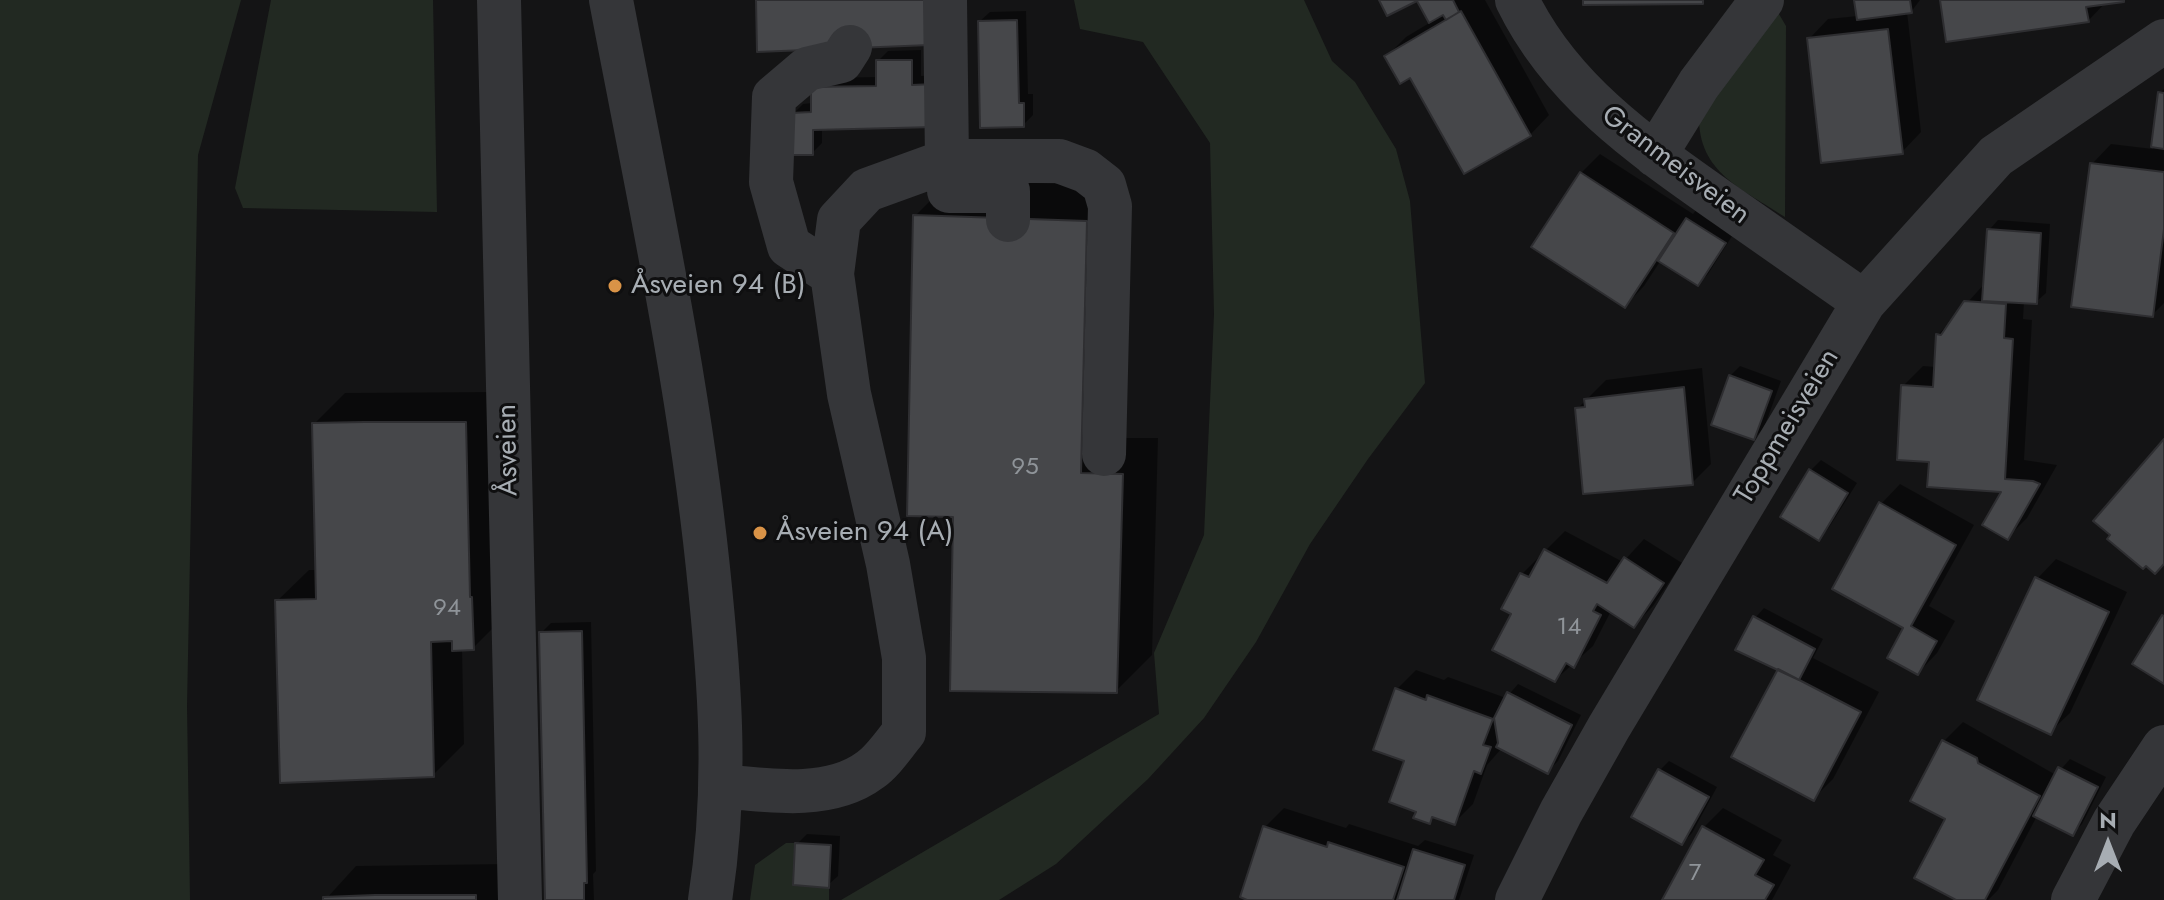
<!DOCTYPE html>
<meta charset="utf-8">
<style>
body{margin:0}
#map{position:relative;width:2164px;height:900px;overflow:hidden;background:#141415;font-family:Jost,sans-serif}
canvas{display:block}
.north{position:absolute;left:2068px;top:804px;width:80px;height:80px;-webkit-text-stroke:6px #0f0f10;paint-order:stroke;rotate:0deg;font-size:22px;font-weight:700;line-height:32px;text-align:center;color:#a7adb3}
.north::after{content:'';display:block;margin:auto;width:28px;height:36px;background:#a7adb3;clip-path:polygon(50% 0,100% 100%,50% 72%,0 100%)}
</style>
<div id="map">
<canvas width="2164" height="900"></canvas>
<div class="north">N</div>
</div>
<script>
const context = document.querySelector('canvas').getContext('2d');
context.lineJoin = 'round';
function fill(path, color) {
  context.fillStyle = color;
  context.fill(path, 'evenodd');
}
function stroke(path, color, width, dash) {
  context.strokeStyle = color;
  context.lineWidth = width;
  context.lineCap = dash ? 'butt' : 'round';
  context.setLineDash(dash || []);
  context.stroke(path);
}
function write(font, color, halo, rows, align = 'center') {
  context.font = font + ' Jost,sans-serif';
  context.lineWidth = 6;
  context.setLineDash([]);
  context.textBaseline = 'middle';
  context.strokeStyle = halo;
  context.fillStyle = color;
  for (const [text, x, y, turn = 0] of rows) {
    context.save();
    context.translate(x, y);
    context.rotate((+turn || 0) * Math.PI / 180);
    context.textAlign = isNaN(turn) ? turn : align;
    if (halo) context.strokeText(text, 0, 0);
    context.fillText(text, 0, 0);
    context.restore();
  }
}
fill(new Path2D(`
 M 0,0 L 241,0 L 198,155 L 187,706 L 190,900 L 0,900 Z
 M 271,0 L 433,0 L 437,212 L 243,208 L 235,188 Z
 M 1074,0 L 1304,0 L 1332,61 L 1355,82 L 1396,149 L 1410,201 L 1425,383 L 1368,459 L 1310,544 L 1256,642 L 1204,718 L 1148,779 L 1056,864 L 999,900 L 841,900 L 1159,714 L 1154,653 L 1204,535 L 1214,314 L 1210,143 L 1143,42 L 1080,29 Z
 M 1776,9 L 1786,26 L 1785,217 C 1743,189 1698,173 1699,116 Z
 M 786,843 L 795,843 L 829,888 L 829,900 L 750,900 L 755,865 Z`), '#222922');
fill(new Path2D(`
 M 1419,0 L 1485,0 L 1549,115 L 1530,135 L 1411,75 L 1387,56 L 1406,37 L 1431,22 Z
 M 1857,0 L 1920,0 L 1911,12 L 1907,12 L 1921,132 L 1902,152 L 1809,39 L 1828,19 L 1858,16 Z
 M 1942,0 L 2121,0 L 2106,2 L 2088,21 Z
 M 1026,11 L 1028,94 L 1033,94 L 1033,115 L 1023,125 L 980,21 L 990,12 Z
 M 921,50 L 921,76 L 944,75 L 944,115 L 822,128 L 822,143 L 812,153 L 793,114 L 803,104 L 813,103 L 823,78 L 878,77 L 878,61 L 888,51 Z
 M 2164,89 L 2164,303 L 2152,315 L 2092,164 L 2111,144 L 2153,149 L 2160,93 Z
 M 1600,154 L 1693,214 L 1697,209 L 1734,233 L 1708,274 L 1698,284 L 1661,260 L 1644,286 L 1625,306 L 1581,173 Z
 M 951,180 L 1122,186 L 1116,438 L 1158,438 L 1152,655 L 1116,691 L 955,515 L 915,216 Z
 M 1998,220 L 2050,224 L 2046,293 L 2036,302 L 2024,302 L 2023,319 L 2032,320 L 2024,460 L 2057,465 L 2027,518 L 2008,537 L 2004,490 L 1931,460 L 1903,386 L 1923,366 L 1936,367 L 1938,335 L 1986,282 L 1989,230 Z
 M 1740,366 L 1781,381 L 1764,428 L 1754,438 L 1730,376 Z
 M 1702,368 L 1711,464 L 1692,483 L 1578,408 L 1606,380 Z
 M 496,392 L 504,617 L 473,648 L 462,648 L 464,744 L 433,775 L 277,601 L 309,570 L 317,570 L 314,424 L 345,393 Z
 M 1821,460 L 1857,483 L 1828,529 L 1818,539 L 1811,470 Z
 M 1900,484 L 1974,525 L 1929,606 L 1955,621 L 1937,653 L 1918,673 L 1881,504 Z
 M 1565,531 L 1623,562 L 1644,539 L 1682,563 L 1653,606 L 1634,626 L 1611,611 L 1593,646 L 1555,680 L 1514,613 L 1522,574 Z
 M 2056,559 L 2127,592 L 2070,713 L 2050,732 L 2037,579 Z
 M 1764,608 L 1823,639 L 1813,658 L 1879,692 L 1833,779 L 1814,798 L 1780,669 L 1755,618 Z
 M 591,622 L 596,871 L 593,874 L 594,900 L 547,900 L 541,633 L 551,623 Z
 M 1416,670 L 1444,680 L 1448,677 L 1506,698 L 1518,684 L 1581,715 L 1558,761 L 1548,771 L 1502,748 L 1487,765 L 1473,804 L 1454,823 L 1435,816 L 1429,822 L 1418,810 L 1406,760 L 1397,689 Z
 M 1963,722 L 2056,775 L 2070,759 L 2106,777 L 2082,824 L 2072,834 L 2037,816 L 1998,890 L 1988,900 L 1960,900 L 1948,818 L 1944,741 Z
 M 1669,761 L 1717,787 L 1692,833 L 1682,843 L 1660,770 Z
 M 1284,808 L 1346,828 L 1349,824 L 1418,846 L 1425,840 L 1474,855 L 1459,900 L 1253,900 L 1265,827 Z
 M 1723,808 L 1782,840 L 1773,855 L 1791,865 L 1772,900 L 1665,900 L 1704,827 Z
 M 807,834 L 840,836 L 838,876 L 828,885 L 797,844 Z
 M 507,864 L 508,900 L 325,900 L 356,866 Z`), '#0007');
const building = new Path2D(`
 M 756,0 L 929,0 L 930,45 L 757,52 Z
 M 1379,0 L 1453,0 L 1459,12 L 1446,20 L 1443,15 L 1429,23 L 1417,1 L 1387,16 Z
 M 1583,0 L 1703,0 L 1703,4 L 1583,5 Z
 M 1854,0 L 1910,0 L 1912,13 L 1857,20 Z
 M 1940,0 L 2124,0 L 2124,2 L 2086,7 L 2089,22 L 1946,42 Z
 M 1461,11 L 1531,136 L 1464,174 L 1410,78 L 1400,84 L 1384,56 Z
 M 1017,20 L 1019,103 L 1024,103 L 1024,127 L 980,128 L 978,21 Z
 M 1888,29 L 1903,154 L 1821,163 L 1807,38 Z
 M 876,60 L 912,60 L 912,85 L 935,84 L 935,127 L 813,130 L 813,155 L 791,155 L 791,113 L 811,112 L 811,87 L 876,86 Z
 M 2158,92 L 2164,93 L 2164,149 L 2151,147 Z
 M 2090,163 L 2164,172 L 2164,229 L 2153,317 L 2071,307 Z
 M 1580,172 L 1674,233 L 1625,308 L 1531,247 Z
 M 913,215 L 1087,221 L 1081,473 L 1123,474 L 1117,693 L 950,691 L 953,517 L 907,516 Z
 M 1686,218 L 1726,243 L 1698,286 L 1658,261 Z
 M 1987,229 L 2041,233 L 2037,304 L 1982,301 Z
 M 1964,301 L 2006,304 L 2004,338 L 2013,339 L 2005,479 L 2033,481 L 2040,484 L 2008,540 L 1982,525 L 2001,492 L 1927,487 L 1929,462 L 1897,460 L 1901,385 L 1933,387 L 1936,334 L 1941,335 Z
 M 1729,375 L 1772,391 L 1754,440 L 1711,425 Z
 M 1684,387 L 1693,485 L 1583,494 L 1575,408 L 1585,407 L 1584,399 Z
 M 364,422 L 466,422 L 470,597 L 472,597 L 474,650 L 452,651 L 452,641 L 431,642 L 434,777 L 280,783 L 275,600 L 316,599 L 312,423 Z
 M 2164,439 L 2164,564 L 2155,574 L 2146,566 L 2143,569 L 2107,539 L 2110,535 L 2093,521 Z
 M 1809,469 L 1848,493 L 1819,541 L 1780,517 Z
 M 1879,502 L 1956,545 L 1911,626 L 1937,641 L 1918,675 L 1887,658 L 1903,628 L 1832,589 Z
 M 1544,549 L 1607,583 L 1624,557 L 1664,583 L 1634,628 L 1597,604 L 1593,611 L 1601,615 L 1574,668 L 1566,663 L 1555,682 L 1492,650 L 1511,614 L 1501,609 L 1520,573 L 1529,577 Z
 M 2035,577 L 2109,612 L 2051,735 L 1977,700 Z
 M 2162,615 L 2164,616 L 2164,684 L 2132,664 Z
 M 1753,616 L 1815,649 L 1799,680 L 1735,650 Z
 M 582,631 L 587,883 L 584,883 L 584,900 L 545,900 L 539,632 Z
 M 1778,669 L 1861,712 L 1814,801 L 1731,757 Z
 M 1395,688 L 1426,700 L 1427,695 L 1493,719 L 1483,745 L 1491,747 L 1481,774 L 1474,771 L 1455,825 L 1432,817 L 1430,824 L 1413,818 L 1416,812 L 1389,802 L 1404,761 L 1373,750 Z
 M 1507,692 L 1572,725 L 1548,774 L 1496,747 L 1498,743 L 1494,718 Z
 M 1942,740 L 1977,758 L 1978,763 L 2040,796 L 1985,900 L 1956,900 L 1914,878 L 1945,819 L 1910,801 Z
 M 2058,767 L 2098,787 L 2073,836 L 2033,816 Z
 M 1658,769 L 1709,797 L 1682,845 L 1631,817 Z
 M 1263,826 L 1327,847 L 1328,842 L 1404,867 L 1393,900 L 1247,900 L 1240,897 Z
 M 1702,826 L 1764,860 L 1755,875 L 1774,885 L 1765,900 L 1662,900 Z
 M 795,843 L 831,845 L 829,888 L 793,885 Z
 M 1413,849 L 1465,865 L 1454,900 L 1397,900 Z
 M 375,895 L 476,895 L 476,900 L 323,900 L 323,897 Z`);
fill(building, '#46474a');
stroke(building, '#2e2e31', 2);
stroke(new Path2D(`
 M 499,0 L 520,900
 M 611,0 C 647,189 688,377 708,568 C 720,682 728,786 710,900
 M 945,0 L 947,161
 M 1517,0 C 1561,91 1643,147 1724,204 C 1770,236 1817,269 1864,302
 M 1655,155 L 1699,84 L 1762,0
 M 949,191 L 1008,191 L 1008,220
 M 832,274 L 789,246 L 771,182 L 774,97 L 807,69 L 841,61 L 850,47
 M 722,786 C 769,791 830,800 870,770 C 883,761 894,744 904,732 L 904,658 L 888,564 L 849,394 L 832,274 L 839,220 L 867,190 L 947,161 L 1059,161 L 1086,171 L 1104,185 L 1110,206 L 1104,454
 M 1517,900 L 1561,812 L 1609,727 L 1864,302 L 1996,156 L 2164,41
 M 2073,900 L 2114,822 L 2164,747`), '#353639', 44);
for (const [x, y, r, color] of [
 [615,286,8,"#d99347"],
 [760,533,8,"#d99347"]
]) {
  const dot = new Path2D();
  dot.arc(x, y, r, 0, 2 * Math.PI);
  context.fillStyle = color;
  context.fill(dot);
  stroke(dot, '#0f0f10', 3);
}
write('24px', '#8f9499', null, [
 ["95",1025,468],
 ["94",447,609],
 ["14",1569,628],
 ["7",1695,874]
]);
write('28px', '#a7adb3', '#0f0f10', [
 ["Granmeisveien",1675,166,37],
 ["Toppmeisveien",1788,427,-59],
 ["Åsveien",509,450,-91]
]);
write('28px', '#a7adb3', '#0f0f10', [
 ["Åsveien 94 (B)",631,286],
 ["Åsveien 94 (A)",776,533]
], 'left');
</script>
